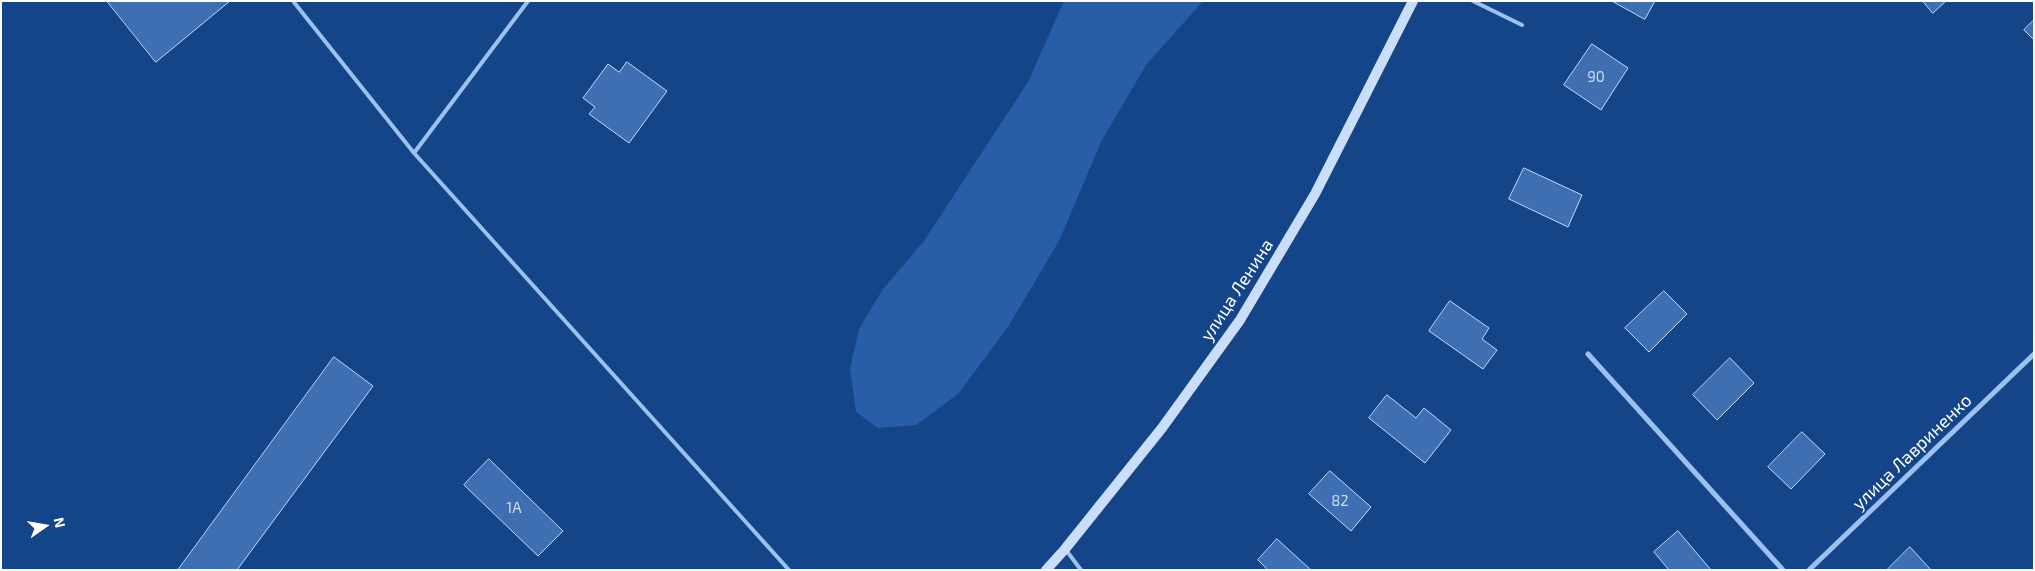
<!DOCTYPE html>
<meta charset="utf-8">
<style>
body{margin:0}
#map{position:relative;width:2035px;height:571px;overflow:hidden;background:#154589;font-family:"Exo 2",sans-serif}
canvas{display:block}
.frame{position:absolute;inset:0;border:2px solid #fff;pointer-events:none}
.north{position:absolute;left:20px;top:501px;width:50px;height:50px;-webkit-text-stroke:4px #154589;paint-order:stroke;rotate:77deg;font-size:14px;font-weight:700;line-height:20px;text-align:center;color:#fff}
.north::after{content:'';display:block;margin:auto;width:18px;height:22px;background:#fff;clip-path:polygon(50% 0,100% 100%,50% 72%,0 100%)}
</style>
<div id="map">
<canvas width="2035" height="571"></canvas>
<div class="frame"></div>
<div class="north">N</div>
</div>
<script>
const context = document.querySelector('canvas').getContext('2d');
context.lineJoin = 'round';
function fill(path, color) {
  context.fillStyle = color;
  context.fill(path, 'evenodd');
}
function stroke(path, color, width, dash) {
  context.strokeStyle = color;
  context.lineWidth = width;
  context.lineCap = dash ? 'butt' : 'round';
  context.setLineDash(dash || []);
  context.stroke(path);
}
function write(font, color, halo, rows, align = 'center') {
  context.font = font + ' "Exo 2",sans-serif';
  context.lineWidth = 4;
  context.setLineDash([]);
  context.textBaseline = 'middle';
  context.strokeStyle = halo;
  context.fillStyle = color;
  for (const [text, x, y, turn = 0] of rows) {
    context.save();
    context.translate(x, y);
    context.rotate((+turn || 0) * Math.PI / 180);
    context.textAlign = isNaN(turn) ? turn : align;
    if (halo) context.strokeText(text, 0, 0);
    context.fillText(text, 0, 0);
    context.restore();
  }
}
fill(new Path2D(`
 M 1064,1 L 1203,1 L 1146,65 L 1101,142 L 1059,241 L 1008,327 L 958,394 L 916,425 L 878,428 L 856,412 L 850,369 L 859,329 L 883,289 L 924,241 L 1028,82 Z`), '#285ea7');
const building = new Path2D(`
 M 107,1 L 230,1 L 156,62 Z
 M 1612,1 L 1655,1 L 1645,19 Z
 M 1923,1 L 1946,1 L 1933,13 Z
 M 2034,20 L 2034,40 L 2024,30 Z
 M 1592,44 L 1628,68 L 1601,110 L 1564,85 Z
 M 627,62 L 667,91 L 629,143 L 589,114 L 595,107 L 583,98 L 608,64 L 619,72 Z
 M 1524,168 L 1582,195 L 1568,227 L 1509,199 Z
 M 1664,291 L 1687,314 L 1649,352 L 1625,328 Z
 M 1450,301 L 1489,328 L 1482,339 L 1497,350 L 1483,369 L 1429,331 Z
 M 334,357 L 373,386 L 237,570 L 178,570 Z
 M 1730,358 L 1754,383 L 1717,420 L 1693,395 Z
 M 1387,395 L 1416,418 L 1424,408 L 1451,430 L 1425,463 L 1369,418 Z
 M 1802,432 L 1825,454 L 1791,489 L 1768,467 Z
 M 489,459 L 563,531 L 538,556 L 464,485 Z
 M 1330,471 L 1371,507 L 1351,531 L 1309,494 Z
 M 1678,531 L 1711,570 L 1669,570 L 1654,552 Z
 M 1277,539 L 1311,570 L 1268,570 L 1258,560 Z
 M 1910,547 L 1931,570 L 1887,570 Z`);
fill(building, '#3d6fb2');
stroke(building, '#c2dafb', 1);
stroke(new Path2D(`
 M 293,1 L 414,153 L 789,570
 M 1473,1 L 1522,25
 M 414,153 L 528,1
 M 1066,550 L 1081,570`), '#9cc0ef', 4);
stroke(new Path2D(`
 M 1588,354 L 1783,570
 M 1809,570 L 2034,354`), '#9cc0ef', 5);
stroke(new Path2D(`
 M 1046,570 L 1065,549 L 1162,428 L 1240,320 L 1315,194 L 1413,1`), '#cadefa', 10);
write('15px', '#cedbec', null, [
 ["90",1596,77],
 ["82",1340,501],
 ["1А",514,508]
]);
write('18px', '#fff', '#154589', [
 ["улица Ленина",1237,290,-57],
 ["улица Лавриненко",1912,452,-44]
]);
</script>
